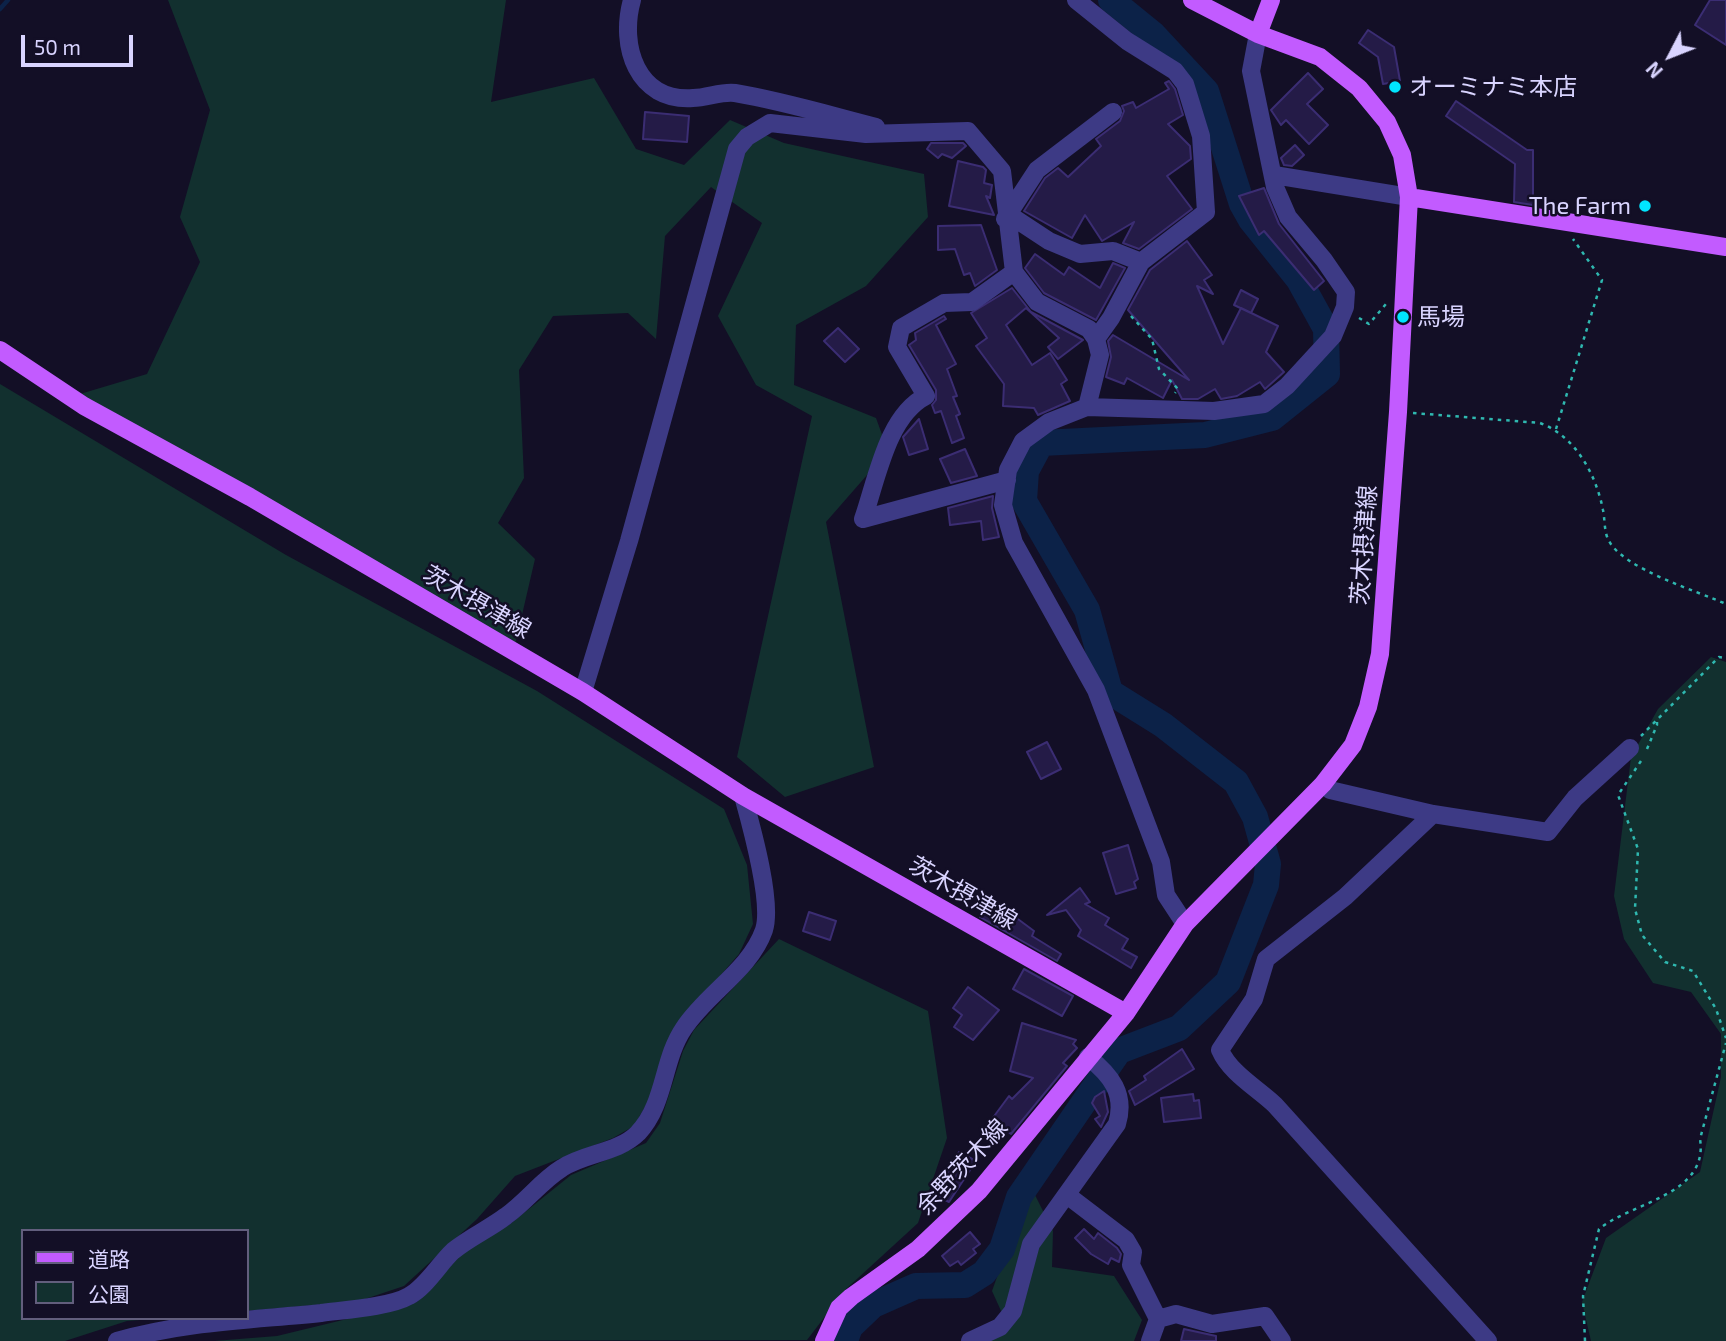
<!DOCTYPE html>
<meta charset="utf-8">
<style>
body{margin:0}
#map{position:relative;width:1726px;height:1341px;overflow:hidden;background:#130f26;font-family:"Exo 2","Noto Sans JP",sans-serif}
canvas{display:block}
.legend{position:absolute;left:21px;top:1229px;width:228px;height:91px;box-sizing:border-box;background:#130f26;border:2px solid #625e7d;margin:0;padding:9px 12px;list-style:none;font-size:21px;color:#d9d4ff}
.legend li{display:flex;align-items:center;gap:14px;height:35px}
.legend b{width:35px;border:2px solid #625e7d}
.north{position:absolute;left:1635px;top:21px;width:70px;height:70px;-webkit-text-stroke:5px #130f26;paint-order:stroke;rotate:228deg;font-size:19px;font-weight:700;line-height:28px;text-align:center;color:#d9d4ff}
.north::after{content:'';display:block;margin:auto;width:24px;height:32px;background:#d9d4ff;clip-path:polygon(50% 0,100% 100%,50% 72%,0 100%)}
.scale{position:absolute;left:21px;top:35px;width:112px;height:32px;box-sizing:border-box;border:4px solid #d9d4ff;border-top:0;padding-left:9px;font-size:21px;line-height:24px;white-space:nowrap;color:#d9d4ff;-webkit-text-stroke:5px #130f26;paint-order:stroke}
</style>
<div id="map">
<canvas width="1726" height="1341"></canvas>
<ul class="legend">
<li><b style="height:9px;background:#c25bff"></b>道路</li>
<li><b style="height:19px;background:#12302f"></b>公園</li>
</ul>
<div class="north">N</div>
<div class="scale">50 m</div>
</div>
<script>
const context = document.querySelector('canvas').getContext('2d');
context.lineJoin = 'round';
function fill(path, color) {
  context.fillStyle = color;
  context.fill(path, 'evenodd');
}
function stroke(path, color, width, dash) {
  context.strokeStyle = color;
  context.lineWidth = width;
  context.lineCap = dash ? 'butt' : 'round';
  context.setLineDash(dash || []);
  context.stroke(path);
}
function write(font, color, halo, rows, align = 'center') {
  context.font = font + ' "Exo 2","Noto Sans JP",sans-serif';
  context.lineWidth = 5;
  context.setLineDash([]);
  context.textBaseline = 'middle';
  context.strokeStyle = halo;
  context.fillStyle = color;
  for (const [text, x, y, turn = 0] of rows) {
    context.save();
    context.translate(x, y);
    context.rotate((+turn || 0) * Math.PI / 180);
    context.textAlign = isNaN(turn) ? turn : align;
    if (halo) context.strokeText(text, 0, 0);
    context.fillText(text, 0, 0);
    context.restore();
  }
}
fill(new Path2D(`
 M 168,0 L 506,0 L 491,102 L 594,78 L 636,149 L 684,165 L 730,120 L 784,143 L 924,174 L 928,217 L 866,286 L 796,325 L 794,385 L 876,418 L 888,451 L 826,522 L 874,767 L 785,797 L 737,757 L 812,416 L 756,385 L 718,316 L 762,223 L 711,187 L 665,236 L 656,339 L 628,313 L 553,316 L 519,370 L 524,478 L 498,523 L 535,559 L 515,645 L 80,394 L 147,374 L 200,262 L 180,217 L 210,110 Z
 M 0,384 L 286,555 L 537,691 L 724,809 L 747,865 L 753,924 L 739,954 L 680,1022 L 654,1091 L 634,1126 L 613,1138 L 515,1176 L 477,1219 L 404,1286 L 359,1301 L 247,1311 L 247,1231 L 23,1231 L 23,1318 L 166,1318 L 127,1321 L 65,1341 L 0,1341 Z
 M 1711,657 L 1726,662 L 1726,1341 L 1591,1341 L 1582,1302 L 1606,1238 L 1700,1172 L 1721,1077 L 1721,1034 L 1691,992 L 1653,983 L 1624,939 L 1614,896 L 1631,757 L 1658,709 Z
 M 779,939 L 928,1011 L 947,1138 L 918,1223 L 846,1289 L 807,1340 L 214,1341 L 277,1336 L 417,1302 L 461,1255 L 483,1237 L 509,1225 L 571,1175 L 646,1143 L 660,1123 L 683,1051 L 694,1030 Z
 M 1030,1185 L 1053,1231 L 1052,1267 L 1114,1276 L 1142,1320 L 1134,1341 L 977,1341 L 1007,1324 L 992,1291 Z`), '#12302f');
stroke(new Path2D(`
 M 0,9 L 8,0`), '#0c2248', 4.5);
stroke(new Path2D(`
 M 845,1341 L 850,1327 L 873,1305 L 916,1286 L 965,1285 L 984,1273 L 1002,1249 L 1019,1197 L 1119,1051 L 1179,1028 L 1228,982 L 1266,885 L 1268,864 L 1255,817 L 1236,782 L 1163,725 L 1110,692 L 1087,610 L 1024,501 L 1026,471 L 1041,443 L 1205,435 L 1272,418 L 1327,374 L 1326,329 L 1299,280 L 1251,220 L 1242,204 L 1206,91 L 1153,34 L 1111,0`), '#0c2248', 26);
const building = new Path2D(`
 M 1710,0 L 1726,0 L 1726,45 L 1695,25 Z
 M 1368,30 L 1394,47 L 1400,81 L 1383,84 L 1378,57 L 1359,43 Z
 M 1308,73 L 1323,89 L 1307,104 L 1328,125 L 1309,144 L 1286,120 L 1281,125 L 1271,110 Z
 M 1169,81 L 1175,89 L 1183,115 L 1168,124 L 1190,146 L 1191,159 L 1167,176 L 1192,209 L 1139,249 L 1123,243 L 1134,222 L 1102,241 L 1085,215 L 1072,238 L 1024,211 L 1045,178 L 1058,168 L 1068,177 L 1101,146 L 1096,139 L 1120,121 L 1124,111 L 1122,106 L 1133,102 L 1136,108 L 1169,89 L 1165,83 Z
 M 1456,101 L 1527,150 L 1533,150 L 1533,205 L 1514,202 L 1515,164 L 1446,116 Z
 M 645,112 L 689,116 L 687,142 L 643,139 Z
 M 931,143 L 963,143 L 966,146 L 952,158 L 942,154 L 938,158 L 927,149 Z
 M 1295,145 L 1304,155 L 1292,166 L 1284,165 L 1281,158 Z
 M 958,161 L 983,167 L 986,170 L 984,183 L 992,185 L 990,198 L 986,196 L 994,215 L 949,206 Z
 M 1264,188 L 1279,224 L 1324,281 L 1314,290 L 1264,231 L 1259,235 L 1239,196 Z
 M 981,225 L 997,270 L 975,286 L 970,273 L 964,275 L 955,249 L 938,250 L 938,226 Z
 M 1187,241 L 1212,275 L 1204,280 L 1213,294 L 1197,286 L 1223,344 L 1241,308 L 1278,326 L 1266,352 L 1284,372 L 1265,389 L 1260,382 L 1237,396 L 1221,399 L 1215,389 L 1198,399 L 1182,399 L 1172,380 L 1163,398 L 1127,378 L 1124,384 L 1106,377 L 1111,357 L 1108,341 L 1113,335 L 1189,380 L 1128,310 L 1150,270 Z
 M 1035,254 L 1064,275 L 1069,267 L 1100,288 L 1113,263 L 1125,268 L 1096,320 L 1044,293 L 1025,268 Z
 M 1012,288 L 1031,312 L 1083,340 L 1058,359 L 1048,347 L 1059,338 L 1026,308 L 1006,325 L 1032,365 L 1050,353 L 1067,380 L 1061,384 L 1070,401 L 1038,415 L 1034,408 L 1003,406 L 1004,384 L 976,346 L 987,338 L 971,313 Z
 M 1241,290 L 1258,299 L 1251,313 L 1234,305 Z
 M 944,316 L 946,319 L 936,325 L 956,364 L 947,369 L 957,396 L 953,397 L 960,414 L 956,416 L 964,438 L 952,443 L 941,411 L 935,413 L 932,405 L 936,400 L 936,390 L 909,345 L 916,340 L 915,333 Z
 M 838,328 L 859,349 L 845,362 L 824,341 Z
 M 919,419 L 928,449 L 909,455 L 903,437 Z
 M 965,449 L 977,476 L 951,483 L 940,459 Z
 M 993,496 L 992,508 L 999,537 L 983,540 L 981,521 L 950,525 L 948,508 Z
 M 1047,742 L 1061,769 L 1041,779 L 1027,752 Z
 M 1128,845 L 1138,879 L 1134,882 L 1136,888 L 1116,894 L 1103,853 Z
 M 1080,888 L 1090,902 L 1085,904 L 1109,918 L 1105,925 L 1128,939 L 1122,949 L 1137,957 L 1131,968 L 1078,936 L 1081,930 L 1066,910 L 1047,915 Z
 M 995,902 L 1034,931 L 1032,936 L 1061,954 L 1057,961 L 980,917 Z
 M 809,912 L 836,921 L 830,940 L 803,931 Z
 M 1024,969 L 1073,996 L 1062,1016 L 1013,989 Z
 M 968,987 L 999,1010 L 973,1040 L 954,1027 L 962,1015 L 953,1008 Z
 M 1022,1023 L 1076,1040 L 1073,1044 L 1077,1048 L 1063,1063 L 1067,1066 L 1011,1134 L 992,1119 L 1009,1096 L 1012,1099 L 1033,1078 L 1010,1071 Z
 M 1182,1049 L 1194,1069 L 1135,1105 L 1129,1091 L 1146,1080 L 1144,1076 Z
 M 1104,1091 L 1108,1112 L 1101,1127 L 1095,1119 L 1100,1116 L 1092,1103 L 1095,1097 Z
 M 1193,1094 L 1194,1101 L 1199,1100 L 1201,1118 L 1164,1122 L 1161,1098 Z
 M 959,1152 L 976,1161 L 949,1202 L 936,1195 Z
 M 1084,1229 L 1094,1239 L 1098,1233 L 1117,1248 L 1121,1254 L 1119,1262 L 1111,1258 L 1108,1264 L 1091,1254 L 1075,1238 Z
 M 970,1232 L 980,1244 L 973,1249 L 976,1253 L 961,1265 L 958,1261 L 950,1266 L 942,1256 Z
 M 1184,1329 L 1216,1336 L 1216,1341 L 1181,1341 Z`);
fill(building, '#241b47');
stroke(building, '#3b2d73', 2);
stroke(new Path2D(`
 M 1131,316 L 1152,339 L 1159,369 L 1178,389 L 1175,393
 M 1359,318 L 1369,324 L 1386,304
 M 1413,413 L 1540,423 C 1575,436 1596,474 1603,510 C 1605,519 1604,533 1609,541 C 1624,569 1697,591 1726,604
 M 1556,429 L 1602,280 L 1573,239
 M 1641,736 L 1719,657 L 1726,658
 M 1647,749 L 1657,725 L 1657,717
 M 1641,761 L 1618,795 L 1638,849 L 1635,909 L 1642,935 L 1665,962 L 1693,971 L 1716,1009 L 1726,1038
 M 1585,1341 L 1583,1296 L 1599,1229 C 1632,1202 1709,1195 1700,1139 L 1726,1043`), '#2fb8b0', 2.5, [3.5, 5]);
stroke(new Path2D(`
 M 632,0 C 619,46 637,102 693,98 C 707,98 722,91 735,93 C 783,101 829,115 876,127
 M 1076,0 L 1127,41 L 1175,71 L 1185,84 L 1201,136 L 1206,212 L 1141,262 L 1111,318 L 1096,339
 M 1274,175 L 1409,197
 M 1008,214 L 1049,241 L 1080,254 L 1113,251 L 1141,262
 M 1005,219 L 1037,170 L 1113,112
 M 1014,272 L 1037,302 L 1089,329 L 1096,339 L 1100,355 L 1087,407
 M 583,692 L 629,541 L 737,149 L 747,137 L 770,123 L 866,134 L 968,131 L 1002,171 L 1014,272 L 972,302 L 944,303 L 901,328 L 897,347 L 926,396 C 887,416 877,479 863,519 L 1007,480
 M 1323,784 L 1330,790 L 1433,814 L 1548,832 L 1575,798 L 1630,748
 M 1433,814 L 1345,897 L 1266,959 L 1254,999 L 1220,1050 C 1230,1073 1257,1088 1275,1105 L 1488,1341
 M 1185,924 L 1166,895 L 1161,862 L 1096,690 L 1014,543 L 1003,505 L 1008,470 L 1023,441 L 1049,422 L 1087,407 L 1214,411 L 1264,404 L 1287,386 L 1333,336 L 1345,307 L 1346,292 L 1324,260 L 1288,217 L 1275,187 L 1251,71 L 1258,34
 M 1067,1195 L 1126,1240 L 1133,1252 L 1131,1265 L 1158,1319
 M 117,1341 C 182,1322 254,1320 321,1313 C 343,1310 390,1307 409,1296 C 426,1287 439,1264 453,1251 C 470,1237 489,1229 506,1216 C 526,1202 541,1181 562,1168 C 585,1153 618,1153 638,1133 C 666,1103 662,1060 684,1028 C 707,993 750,970 764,930 C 773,902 751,825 743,796
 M 970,1341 L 1000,1327 L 1013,1311 L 1031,1244 L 1117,1124 C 1126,1094 1111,1075 1088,1057
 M 1150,1341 L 1158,1319 L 1176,1314 L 1212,1324 L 1265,1316 L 1282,1341`), '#3d3a85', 18);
stroke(new Path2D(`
 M 1258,34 L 1271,0
 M 1409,197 L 1726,247
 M 0,350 L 84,406 L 250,497 L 583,692 L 743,796 L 1126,1013
 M 824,1341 L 839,1308 L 851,1297 L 918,1249 L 979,1191 L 1126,1013 L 1185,924 L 1323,784 L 1353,745 L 1368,707 L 1380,654 L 1398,412 L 1409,197 L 1402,155 L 1387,122 L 1359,88 L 1320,57 L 1258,34 L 1192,0`), '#c25bff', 18);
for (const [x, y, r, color] of [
 [1395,87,7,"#00e5ff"],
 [1645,206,7,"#00e5ff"],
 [1403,317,7,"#00e5ff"]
]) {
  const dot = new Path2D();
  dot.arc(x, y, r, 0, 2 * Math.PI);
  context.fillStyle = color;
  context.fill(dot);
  stroke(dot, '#130f26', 2.5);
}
write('24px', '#d9d4ff', '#130f26', [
 ["オーミナミ本店",1409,87],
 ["The Farm",1631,206,"right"],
 ["馬場",1417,317]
], 'left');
write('24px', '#d9d4ff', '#130f26', [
 ["茨木摂津線",1364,545,-86],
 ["茨木摂津線",477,602,30],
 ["茨木摂津線",963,893,30],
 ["余野茨木線",962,1167,-47]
]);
</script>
